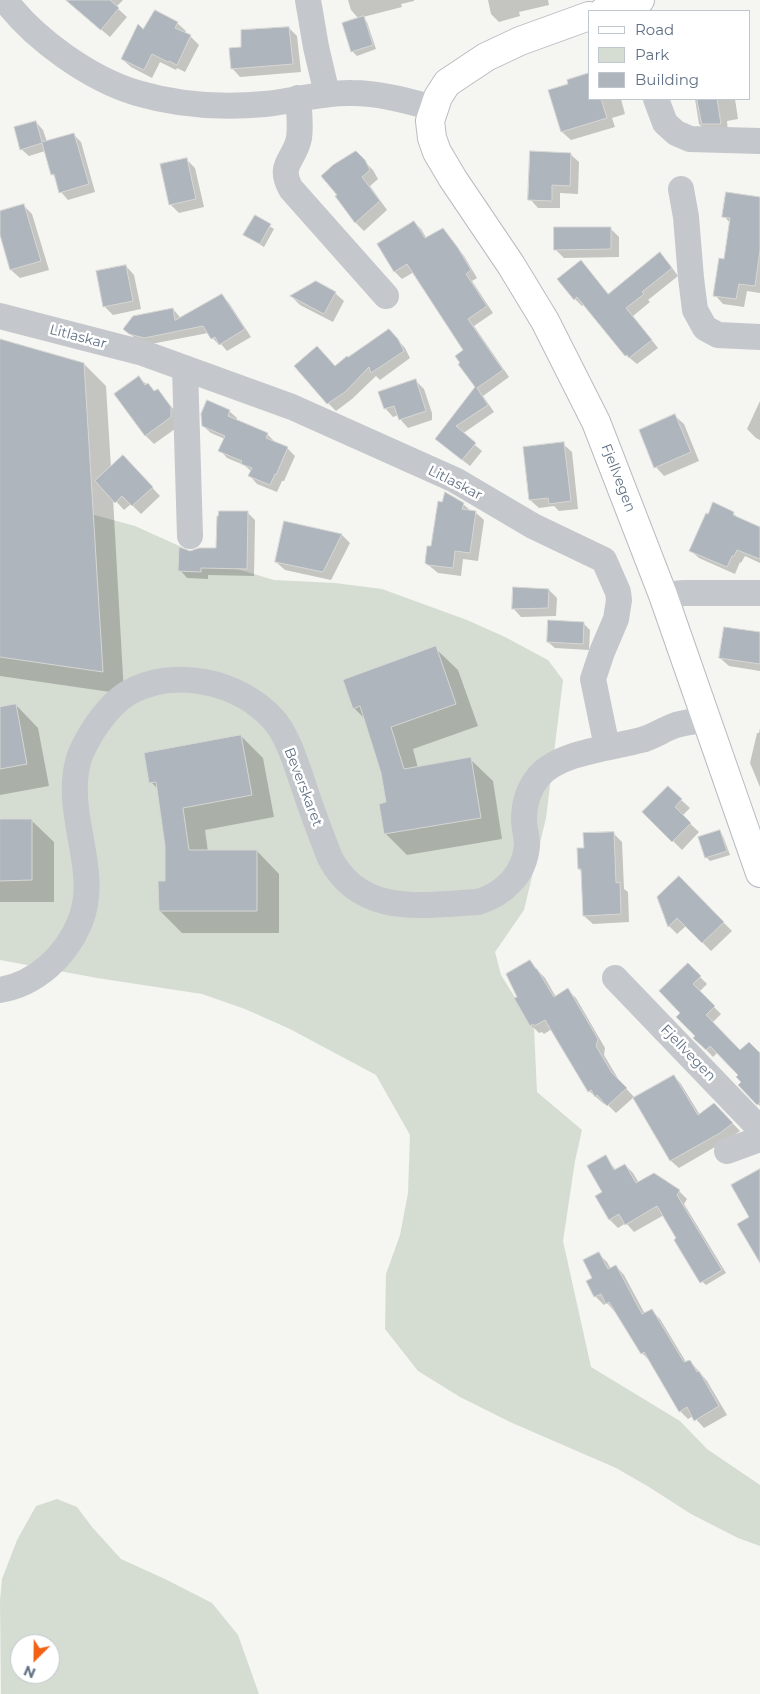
<!DOCTYPE html>
<style>
body{margin:0}
#map{position:relative;width:760px;height:1694px;overflow:hidden;background:#f5f5f1;font-family:Montserrat,sans-serif}
canvas{display:block}
.legend{position:absolute;left:588px;top:10px;width:162px;height:90px;box-sizing:border-box;background:#fff;border:1px solid #c0c6ce;margin:0;padding:6px 9px;list-style:none;font-size:15px;color:#617185}
.legend li{display:flex;align-items:center;gap:10px;height:25px}
.legend b{width:25px;border:1px solid #c0c6ce}
.north{position:absolute;left:10px;top:1634px;width:50px;height:50px;box-sizing:border-box;background:#fff;border:1px solid #c0c6ce;border-radius:50%;rotate:203deg;font-size:14px;font-weight:700;line-height:20px;text-align:center;color:#617185}
.north::after{content:'';display:block;margin:auto;width:18px;height:22px;background:#f26114;clip-path:polygon(50% 0,100% 100%,50% 72%,0 100%)}
</style>
<div id="map">
<canvas width="760" height="1694"></canvas>
<ul class="legend">
<li><b style="height:6px;background:#fff"></b>Road</li>
<li><b style="height:14px;background:#d5ddd2"></b>Park</li>
<li><b style="height:14px;background:#aeb5bc"></b>Building</li>
</ul>
<div class="north">N</div>
</div>
<script>
const context = document.querySelector('canvas').getContext('2d');
context.lineJoin = 'round';
function fill(path, color) {
  context.fillStyle = color;
  context.fill(path, 'evenodd');
}
function stroke(path, color, width, dash) {
  context.strokeStyle = color;
  context.lineWidth = width;
  context.lineCap = dash ? 'butt' : 'round';
  context.setLineDash(dash || []);
  context.stroke(path);
}
function write(font, color, halo, rows, align = 'center') {
  context.font = font + ' Montserrat,sans-serif';
  context.lineWidth = 5;
  context.setLineDash([]);
  context.textBaseline = 'middle';
  context.strokeStyle = halo;
  context.fillStyle = color;
  for (const [text, x, y, turn = 0] of rows) {
    context.save();
    context.translate(x, y);
    context.rotate((+turn || 0) * Math.PI / 180);
    context.textAlign = isNaN(turn) ? turn : align;
    if (halo) context.strokeText(text, 0, 0);
    context.fillText(text, 0, 0);
    context.restore();
  }
}
fill(new Path2D(`
 M 0,508 L 91,514 L 135,526 L 217,563 L 274,580 L 335,583 L 382,589 L 467,620 L 505,637 L 548,660 L 563,680 L 546,818 L 524,910 L 495,952 L 501,975 L 534,1028 L 537,1092 L 582,1130 L 575,1161 L 563,1241 L 591,1367 L 680,1421 L 707,1449 L 760,1485 L 760,1546 L 738,1538 L 691,1514 L 649,1487 L 616,1468 L 510,1422 L 460,1397 L 418,1371 L 385,1329 L 386,1274 L 400,1235 L 408,1193 L 410,1135 L 376,1075 L 290,1029 L 245,1009 L 202,994 L 97,978 L 0,960 Z
 M 57,1499 L 77,1507 L 92,1527 L 121,1559 L 165,1579 L 212,1603 L 238,1635 L 259,1694 L 1,1694 L 0,1600 L 2,1579 L 17,1540 L 36,1506 ZM 20,1644 L 50,1644 L 50,1674 L 20,1674 Z`), '#d5ddd2');
fill(new Path2D(`
 M 66,0 L 123,0 L 116,7 L 127,17 L 110,37 Z
 M 348,0 L 414,0 L 414,1 L 401,4 L 402,7 L 363,17 L 367,22 L 376,49 L 357,56 L 353,52 L 344,24 L 359,19 L 351,10 Z
 M 488,0 L 548,0 L 549,5 L 519,12 L 520,16 L 499,22 L 491,14 Z
 M 177,23 L 186,31 L 185,34 L 190,36 L 199,45 L 185,72 L 177,68 L 176,70 L 160,62 L 152,78 L 131,67 L 122,59 L 144,31 Z
 M 289,28 L 297,36 L 301,72 L 240,77 L 232,68 L 243,48 Z
 M 550,91 L 589,99 L 621,99 L 625,114 L 612,118 L 615,127 L 571,140 L 562,132 Z
 M 695,99 L 735,99 L 738,119 L 727,121 L 728,132 L 708,132 L 699,124 Z
 M 36,122 L 43,130 L 47,142 L 73,134 L 81,142 L 95,192 L 68,200 L 61,192 L 57,179 L 52,174 L 45,151 L 29,156 L 21,149 Z
 M 356,153 L 373,170 L 378,179 L 370,186 L 387,210 L 364,231 L 356,223 L 337,197 Z
 M 570,154 L 579,162 L 578,194 L 560,193 L 560,208 L 538,208 L 530,199 Z
 M 186,159 L 195,168 L 204,207 L 179,213 L 170,204 Z
 M 760,198 L 760,293 L 747,291 L 744,307 L 723,304 L 715,295 L 725,260 L 730,223 L 724,216 Z
 M 24,206 L 32,214 L 49,270 L 20,278 L 11,270 L 0,231 L 0,213 Z
 M 255,217 L 274,229 L 264,247 L 245,235 Z
 M 414,222 L 421,229 L 427,239 L 443,229 L 464,256 L 477,278 L 472,281 L 493,313 L 474,326 L 509,377 L 483,396 L 494,412 L 462,434 L 482,451 L 470,466 L 443,445 L 476,387 L 465,351 L 414,272 L 402,279 L 395,272 L 379,244 Z
 M 610,228 L 619,237 L 619,257 L 564,258 L 555,249 Z
 M 667,261 L 678,276 L 648,300 L 650,302 L 633,316 L 658,348 L 637,364 L 626,355 L 584,304 L 582,306 L 575,299 L 588,269 L 609,295 Z
 M 126,266 L 134,275 L 141,309 L 113,315 L 104,306 Z
 M 335,293 L 344,301 L 333,322 L 300,305 L 292,297 Z
 M 222,296 L 229,303 L 251,337 L 227,351 L 221,344 L 219,345 L 208,333 L 151,344 L 137,340 L 124,329 L 173,309 L 179,316 L 180,319 Z
 M 396,338 L 405,348 L 410,358 L 380,380 L 376,376 L 352,399 L 336,411 L 328,403 Z
 M 0,340 L 84,364 L 106,386 L 111,468 L 131,465 L 160,496 L 141,514 L 131,504 L 124,510 L 113,498 L 124,694 L 0,676 Z
 M 139,378 L 156,392 L 158,390 L 179,416 L 179,426 L 154,444 L 145,435 Z
 M 415,380 L 424,389 L 432,413 L 432,420 L 408,428 L 400,419 L 398,415 L 393,417 L 385,408 Z
 M 760,401 L 760,440 L 756,438 L 747,429 Z
 M 229,411 L 237,418 L 236,421 L 267,434 L 275,442 L 287,448 L 295,456 L 284,481 L 282,481 L 277,492 L 257,484 L 250,476 L 252,472 L 244,465 L 227,458 L 220,450 L 225,439 L 211,433 L 203,426 Z
 M 675,416 L 684,424 L 699,461 L 664,476 L 656,467 Z
 M 563,444 L 572,452 L 578,509 L 559,511 L 554,506 L 539,508 L 530,500 Z
 M 463,504 L 471,511 L 475,512 L 484,520 L 478,561 L 463,559 L 461,576 L 438,573 L 426,563 L 432,547 Z
 M 248,513 L 255,520 L 254,576 L 208,575 L 208,579 L 187,578 L 180,570 L 190,552 L 218,549 Z
 M 733,513 L 740,520 L 760,529 L 760,563 L 745,556 L 741,563 L 740,562 L 735,574 L 699,558 L 691,551 Z
 M 342,535 L 350,543 L 331,580 L 285,570 L 276,562 Z
 M 549,590 L 557,598 L 556,616 L 521,617 L 513,608 Z
 M 583,623 L 590,630 L 589,650 L 555,648 L 548,642 Z
 M 760,634 L 760,671 L 729,666 L 720,658 Z
 M 435,648 L 458,670 L 478,726 L 413,749 L 418,768 L 470,759 L 493,781 L 502,839 L 407,855 L 385,833 L 387,803 L 382,772 L 365,719 L 354,708 Z
 M 16,705 L 38,728 L 49,786 L 0,795 L 0,708 Z
 M 760,728 L 760,787 L 750,763 L 757,733 L 759,733 Z
 M 241,736 L 263,758 L 274,817 L 205,830 L 208,852 L 257,851 L 279,874 L 279,933 L 182,933 L 160,911 L 167,883 L 166,846 L 159,790 L 151,782 Z
 M 668,788 L 690,808 L 682,816 L 699,832 L 682,850 L 644,812 Z
 M 0,820 L 31,820 L 54,842 L 54,902 L 0,902 Z
 M 719,832 L 723,836 L 730,855 L 710,861 L 706,857 Z
 M 613,833 L 622,842 L 624,889 L 628,892 L 629,922 L 593,924 L 584,916 L 582,872 L 579,869 L 585,849 Z
 M 679,878 L 732,931 L 711,951 L 686,926 L 677,934 L 669,926 L 659,897 Z
 M 530,962 L 545,978 L 556,997 L 567,990 L 576,998 L 605,1048 L 604,1055 L 620,1082 L 634,1097 L 616,1113 L 606,1103 L 604,1104 L 589,1091 L 552,1029 L 544,1034 L 542,1032 L 539,1033 L 531,1025 L 518,997 Z
 M 688,965 L 707,984 L 699,992 L 721,1014 L 712,1023 L 740,1052 L 760,1054 L 760,1106 L 740,1085 L 743,1082 L 740,1075 L 718,1052 L 713,1057 L 695,1038 L 697,1036 L 682,1013 Z
 M 674,1076 L 681,1084 L 700,1115 L 714,1104 L 740,1131 L 727,1140 L 679,1168 L 671,1161 L 635,1099 Z
 M 605,1157 L 616,1170 L 625,1165 L 633,1173 L 639,1183 L 679,1191 L 687,1199 L 684,1204 L 726,1273 L 706,1285 L 697,1277 L 664,1215 L 634,1232 L 626,1223 L 618,1228 L 610,1220 L 597,1197 L 604,1192 Z
 M 598,1253 L 607,1262 L 611,1269 L 616,1266 L 624,1275 L 645,1314 L 652,1311 L 660,1319 L 686,1362 L 690,1361 L 707,1381 L 727,1415 L 704,1428 L 693,1416 L 688,1419 L 680,1411 L 650,1361 L 642,1353 L 615,1312 L 607,1303 L 604,1305 L 595,1296 L 594,1279 Z`), '#0003');
const building = new Path2D(`
 M 66,0 L 110,0 L 119,8 L 101,30 Z
 M 155,10 L 178,22 L 175,28 L 191,35 L 177,65 L 169,61 L 168,62 L 152,54 L 144,70 L 121,59 L 138,24 L 143,29 Z
 M 364,16 L 373,45 L 351,52 L 342,23 Z
 M 289,27 L 293,64 L 231,69 L 229,48 L 241,47 L 241,30 Z
 M 589,73 L 589,99 L 601,99 L 607,118 L 561,132 L 548,90 L 568,84 L 567,80 Z
 M 697,99 L 717,99 L 721,124 L 702,124 Z
 M 36,121 L 42,142 L 74,133 L 89,184 L 59,193 L 54,174 L 51,175 L 42,143 L 20,150 L 14,127 Z
 M 356,151 L 365,160 L 370,170 L 362,177 L 380,201 L 355,223 L 335,196 L 337,195 L 321,176 L 333,165 Z
 M 530,151 L 571,153 L 570,186 L 552,185 L 552,201 L 528,200 Z
 M 187,158 L 196,199 L 169,205 L 160,164 Z
 M 726,192 L 760,197 L 760,250 L 755,286 L 739,284 L 736,299 L 713,296 L 719,258 L 724,259 L 730,218 L 722,217 Z
 M 24,204 L 41,261 L 10,270 L 0,235 L 0,211 Z
 M 255,215 L 271,224 L 260,244 L 243,235 Z
 M 414,221 L 425,238 L 443,228 L 458,248 L 471,270 L 466,274 L 487,306 L 468,319 L 503,370 L 477,388 L 488,405 L 456,426 L 476,443 L 462,460 L 435,439 L 475,387 L 458,364 L 460,363 L 455,356 L 463,350 L 407,264 L 394,272 L 377,244 Z
 M 554,227 L 611,227 L 611,249 L 554,250 Z
 M 660,252 L 672,268 L 642,292 L 644,294 L 626,308 L 652,340 L 629,358 L 627,355 L 625,356 L 577,297 L 574,300 L 557,279 L 581,260 L 608,294 Z
 M 126,265 L 133,301 L 103,307 L 96,271 Z
 M 316,281 L 336,292 L 324,314 L 290,296 Z
 M 222,294 L 245,329 L 219,345 L 215,337 L 211,339 L 203,326 L 144,338 L 129,334 L 123,329 L 133,316 L 173,308 L 175,320 Z
 M 389,329 L 398,339 L 404,351 L 371,373 L 369,367 L 345,392 L 327,404 L 294,366 L 317,346 L 335,366 L 347,356 L 348,357 Z
 M 0,339 L 84,363 L 103,672 L 0,657 Z
 M 139,376 L 145,385 L 148,383 L 154,391 L 158,389 L 171,407 L 171,417 L 145,436 L 114,394 Z
 M 416,379 L 426,411 L 399,420 L 394,406 L 384,409 L 378,392 Z
 M 207,400 L 230,410 L 228,416 L 268,433 L 266,438 L 288,447 L 276,475 L 275,474 L 270,485 L 248,476 L 252,468 L 241,464 L 242,461 L 218,451 L 225,436 L 202,426 L 201,414 Z
 M 675,414 L 691,452 L 654,468 L 639,430 Z
 M 564,442 L 571,501 L 549,504 L 548,498 L 529,500 L 523,447 Z
 M 123,455 L 153,487 L 132,506 L 122,496 L 115,503 L 95,481 Z
 M 445,492 L 464,503 L 462,509 L 476,511 L 470,553 L 455,551 L 453,568 L 428,565 L 425,563 L 427,546 L 431,546 L 438,501 L 442,502 Z
 M 713,502 L 734,512 L 733,515 L 760,527 L 760,559 L 737,550 L 734,556 L 732,556 L 727,567 L 689,551 L 706,513 L 708,514 Z
 M 219,511 L 248,511 L 247,569 L 201,568 L 201,572 L 178,571 L 179,547 L 190,551 L 199,548 L 216,548 L 217,516 L 218,516 Z
 M 284,521 L 342,534 L 323,572 L 275,562 Z
 M 513,587 L 549,589 L 548,608 L 512,609 Z
 M 548,620 L 584,622 L 583,644 L 547,642 Z
 M 724,627 L 760,632 L 760,664 L 719,658 Z
 M 436,646 L 456,704 L 391,727 L 404,769 L 471,757 L 481,818 L 384,834 L 379,804 L 386,802 L 381,773 L 360,706 L 353,709 L 343,680 Z
 M 16,704 L 27,764 L 0,769 L 0,707 Z
 M 241,735 L 252,795 L 183,808 L 189,850 L 257,850 L 257,911 L 159,911 L 158,881 L 165,881 L 165,846 L 156,782 L 149,783 L 144,753 Z
 M 668,786 L 682,799 L 675,807 L 691,823 L 672,842 L 642,812 Z
 M 0,819 L 32,819 L 32,880 L 0,881 Z
 M 720,830 L 727,851 L 705,858 L 698,837 Z
 M 614,832 L 616,883 L 620,882 L 621,914 L 583,916 L 581,869 L 578,869 L 577,848 L 584,848 L 583,833 Z
 M 679,876 L 724,922 L 702,943 L 677,918 L 668,927 L 657,897 Z
 M 530,960 L 536,969 L 537,969 L 554,997 L 568,988 L 598,1039 L 596,1046 L 612,1073 L 627,1088 L 607,1106 L 597,1095 L 595,1097 L 591,1090 L 588,1092 L 545,1020 L 534,1026 L 533,1024 L 530,1026 L 514,998 L 517,997 L 506,974 Z
 M 688,963 L 701,976 L 693,984 L 715,1006 L 706,1015 L 740,1050 L 749,1042 L 760,1053 L 760,1103 L 757,1105 L 738,1085 L 741,1082 L 736,1077 L 738,1075 L 710,1046 L 706,1050 L 693,1038 L 695,1036 L 676,1017 L 680,1013 L 659,991 Z
 M 674,1075 L 698,1115 L 714,1103 L 733,1123 L 720,1133 L 670,1161 L 633,1098 Z
 M 606,1155 L 614,1170 L 625,1164 L 636,1183 L 654,1173 L 680,1190 L 677,1195 L 722,1270 L 700,1283 L 674,1240 L 676,1238 L 657,1206 L 625,1225 L 619,1214 L 609,1220 L 595,1196 L 602,1192 L 587,1166 Z
 M 760,1169 L 760,1263 L 737,1224 L 749,1217 L 731,1185 Z
 M 599,1252 L 608,1269 L 616,1265 L 642,1314 L 652,1309 L 684,1362 L 690,1360 L 697,1372 L 699,1371 L 719,1406 L 694,1421 L 687,1407 L 679,1412 L 644,1352 L 641,1354 L 609,1302 L 606,1304 L 601,1294 L 594,1297 L 586,1281 L 592,1278 L 583,1260 Z`);
fill(building, '#aeb5bc');
stroke(building, '#d6d6d4', 1);
const secondary = new Path2D(`
 M 604,11 L 640,0
 M 589,16 L 520,41 L 486,57 L 447,83 L 438,97 L 430,121 L 432,138 L 437,152 L 453,179 L 511,265 L 545,321 L 596,422 L 663,595 L 760,873`);
stroke(secondary, '#b8bcc2', 30);
stroke(new Path2D(`
 M 5,0 C 34,39 90,79 137,93 C 178,105 223,108 265,104 C 294,101 323,92 352,93 C 380,93 408,101 434,108
 M 308,0 L 316,47 L 327,94
 M 298,98 C 299,112 301,124 299,138 C 295,160 277,164 291,189 L 386,296
 M 656,99 L 665,123 L 676,133 L 690,139 L 760,141
 M 681,189 L 686,217 L 691,278 L 695,310 L 705,328 L 718,335 L 760,337
 M 0,316 L 143,353 L 292,407 L 455,480 L 533,526 L 604,560 L 618,592 L 619,600 L 616,619 L 602,652 L 593,679 L 607,747
 M 185,368 L 190,536
 M 663,595 L 684,593 L 760,593
 M 615,978 L 760,1129
 M 0,990 C 36,984 66,956 80,922 C 101,871 64,816 78,762 C 80,752 87,741 92,732 C 101,718 113,702 128,693 C 174,667 238,681 273,719 C 288,735 297,767 304,787 C 312,811 321,835 330,858 C 361,917 422,905 478,902 C 504,894 525,874 527,845 C 527,836 524,828 524,819 C 524,804 529,788 539,776 C 560,752 611,748 641,740 C 653,737 664,729 676,725 C 686,722 696,721 706,720
 M 727,1151 L 760,1139`), '#c4c7cb', 26);
stroke(secondary, '#fff', 28);
write('14px', '#617185', '#fff', [
 ["Litlaskar",78,337,15],
 ["Fjellvegen",618,478,69],
 ["Litlaskar",455,483,27],
 ["Beverskaret",303,787,69],
 ["Fjellvegen",688,1053,46]
]);
</script>
